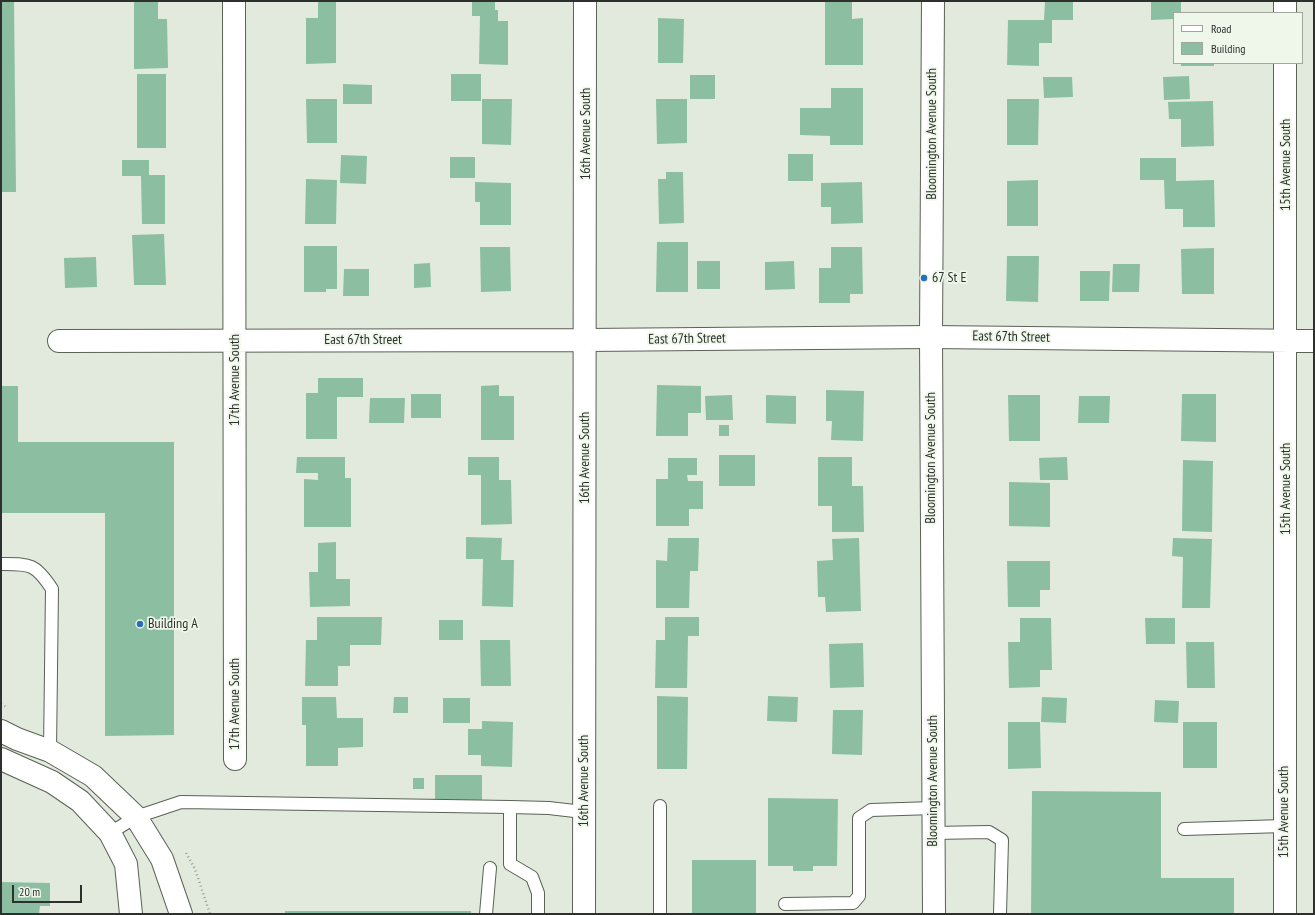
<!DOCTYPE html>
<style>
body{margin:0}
#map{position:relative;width:1315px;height:915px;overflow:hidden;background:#e1eadd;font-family:"PT Sans Narrow",sans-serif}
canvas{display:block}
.frame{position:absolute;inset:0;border:2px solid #2d302c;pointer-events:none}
.legend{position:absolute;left:1173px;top:12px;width:130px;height:52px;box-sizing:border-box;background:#eef7ea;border:1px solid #a1a79e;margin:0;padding:5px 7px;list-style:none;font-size:12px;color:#2d302c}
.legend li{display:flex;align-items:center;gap:8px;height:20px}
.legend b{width:20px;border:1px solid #a1a79e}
.scale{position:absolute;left:12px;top:885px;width:70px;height:18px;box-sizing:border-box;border:2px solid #2d302c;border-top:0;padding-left:5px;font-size:12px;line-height:14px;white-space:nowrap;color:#2d302c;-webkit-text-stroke:3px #eef7ea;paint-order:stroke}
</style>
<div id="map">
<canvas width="1315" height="915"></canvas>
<div class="frame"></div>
<ul class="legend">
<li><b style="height:5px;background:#fff"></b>Road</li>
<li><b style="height:11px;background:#8cbfa2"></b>Building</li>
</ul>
<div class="scale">20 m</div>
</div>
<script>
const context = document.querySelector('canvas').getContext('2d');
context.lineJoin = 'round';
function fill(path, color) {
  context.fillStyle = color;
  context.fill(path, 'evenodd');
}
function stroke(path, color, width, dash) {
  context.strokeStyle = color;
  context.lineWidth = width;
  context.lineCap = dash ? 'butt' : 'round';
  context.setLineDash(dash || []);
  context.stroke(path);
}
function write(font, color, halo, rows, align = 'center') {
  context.font = font + ' "PT Sans Narrow",sans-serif';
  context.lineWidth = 3.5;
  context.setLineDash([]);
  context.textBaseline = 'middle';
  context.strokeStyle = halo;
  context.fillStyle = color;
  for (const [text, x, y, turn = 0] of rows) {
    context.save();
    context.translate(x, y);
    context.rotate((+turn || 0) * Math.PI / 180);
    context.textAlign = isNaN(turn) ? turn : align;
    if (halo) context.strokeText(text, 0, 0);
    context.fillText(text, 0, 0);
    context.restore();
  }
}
fill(new Path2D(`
 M 1,1 L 14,1 L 16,192 L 1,192 Z
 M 134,1 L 158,1 L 158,19 L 167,19 L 168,68 L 134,69 Z
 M 318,1 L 336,1 L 336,63 L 306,64 L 306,18 L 318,18 Z
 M 472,1 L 495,1 L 495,10 L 498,10 L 498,21 L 508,21 L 508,65 L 479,64 L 480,16 L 472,16 Z
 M 825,1 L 852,1 L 852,19 L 863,18 L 863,65 L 825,65 Z
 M 1045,1 L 1073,1 L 1073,20 L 1044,20 Z
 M 1151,1 L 1181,1 L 1181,13 L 1174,13 L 1174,19 L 1151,20 Z
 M 658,18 L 684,19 L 683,63 L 658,63 Z
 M 1008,20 L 1052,20 L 1052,43 L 1039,43 L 1039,66 L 1007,65 Z
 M 1181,63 L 1214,63 L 1214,66 L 1181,66 Z
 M 137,74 L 166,74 L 166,148 L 137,148 Z
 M 451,74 L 481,74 L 481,101 L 451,101 Z
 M 690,75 L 715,75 L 715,99 L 690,99 Z
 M 1189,76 L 1190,99 L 1164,100 L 1163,77 Z
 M 1043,77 L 1072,77 L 1073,97 L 1044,98 Z
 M 343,84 L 372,85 L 372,104 L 343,104 Z
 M 831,88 L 863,88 L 863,145 L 830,145 L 830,136 L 800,135 L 800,108 L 831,108 Z
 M 306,99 L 337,99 L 337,143 L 307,143 Z
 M 482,99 L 512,99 L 511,145 L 482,144 Z
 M 656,99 L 687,99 L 687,143 L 657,144 Z
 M 1007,99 L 1039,99 L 1038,145 L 1007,145 Z
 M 1213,101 L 1214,146 L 1181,147 L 1181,119 L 1169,119 L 1168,102 Z
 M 788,154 L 813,154 L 813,181 L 788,181 Z
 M 341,155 L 367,156 L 366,184 L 340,183 Z
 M 450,157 L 475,157 L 475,178 L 450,178 Z
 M 1140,158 L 1176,158 L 1176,181 L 1214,180 L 1215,227 L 1183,227 L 1183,209 L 1165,209 L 1164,180 L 1140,180 Z
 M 122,160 L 149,160 L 149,175 L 165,175 L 165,224 L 142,224 L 141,176 L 122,176 Z
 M 666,172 L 683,172 L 684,223 L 659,224 L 658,179 L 666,179 Z
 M 306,179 L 337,180 L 336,224 L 305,224 Z
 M 1038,180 L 1038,226 L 1007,226 L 1007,181 Z
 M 475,182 L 511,183 L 511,225 L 480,225 L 480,202 L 475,202 Z
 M 862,182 L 863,223 L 831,224 L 831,207 L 821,207 L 821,183 Z
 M 164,234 L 166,285 L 134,285 L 132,235 Z
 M 657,242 L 688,242 L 688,292 L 656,292 Z
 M 304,246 L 337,246 L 337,289 L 326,289 L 326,292 L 304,292 Z
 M 480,247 L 510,247 L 511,291 L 481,292 Z
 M 831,247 L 862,247 L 863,294 L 850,294 L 850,303 L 819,303 L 819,268 L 831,268 Z
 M 1214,248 L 1214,294 L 1182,294 L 1181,249 Z
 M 1007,256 L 1039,256 L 1038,302 L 1006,301 Z
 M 96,257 L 97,287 L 65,288 L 64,258 Z
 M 697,261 L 720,261 L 720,289 L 697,289 Z
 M 794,261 L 795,289 L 765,290 L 765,262 Z
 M 430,263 L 431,287 L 414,288 L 414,264 Z
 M 1113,264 L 1140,264 L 1139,292 L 1112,292 Z
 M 344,269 L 369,269 L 369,296 L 343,296 Z
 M 1080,271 L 1110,271 L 1109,301 L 1080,301 Z
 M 318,378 L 363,378 L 363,397 L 337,397 L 337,439 L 306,439 L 306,393 L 318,393 Z
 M 499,385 L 499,396 L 514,396 L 514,440 L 481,440 L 481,386 Z
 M 657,385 L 701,386 L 701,413 L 688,413 L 688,436 L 656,436 Z
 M 1,386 L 18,386 L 18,442 L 174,442 L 174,735 L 105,736 L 105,513 L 1,513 Z
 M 826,390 L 864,391 L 863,441 L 831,440 L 832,421 L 826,421 Z
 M 411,394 L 441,394 L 441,418 L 411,418 Z
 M 1182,394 L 1216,394 L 1216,442 L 1181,441 Z
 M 732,395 L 733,420 L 706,420 L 705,396 Z
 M 766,395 L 796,396 L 796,424 L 766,423 Z
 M 1008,395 L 1040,395 L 1040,441 L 1009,441 Z
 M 1079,396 L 1110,396 L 1109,423 L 1078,423 Z
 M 370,398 L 405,398 L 404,423 L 369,423 Z
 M 719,425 L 729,425 L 729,436 L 719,436 Z
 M 719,455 L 755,455 L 755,486 L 719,486 Z
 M 297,457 L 345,457 L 345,478 L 351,478 L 351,527 L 304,527 L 304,479 L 318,480 L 318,473 L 296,473 Z
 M 468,457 L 499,457 L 499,480 L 511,480 L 512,524 L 481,525 L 481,475 L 468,475 Z
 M 818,457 L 852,457 L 852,486 L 863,486 L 864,532 L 832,532 L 832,506 L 818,506 Z
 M 1067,457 L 1068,480 L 1040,480 L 1039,458 Z
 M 668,458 L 697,458 L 697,475 L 687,475 L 688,481 L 703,481 L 703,509 L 689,509 L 689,526 L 656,526 L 656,479 L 668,479 Z
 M 1183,460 L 1213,461 L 1212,532 L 1182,531 Z
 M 1009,482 L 1050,483 L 1050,527 L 1009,526 Z
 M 466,537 L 502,538 L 501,560 L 514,560 L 513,607 L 482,606 L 483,559 L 466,559 Z
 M 668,538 L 699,538 L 698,571 L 690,571 L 689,608 L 656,608 L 656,560 L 667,561 Z
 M 859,538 L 861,611 L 826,612 L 825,597 L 818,597 L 817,561 L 833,560 L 832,539 Z
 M 1173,538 L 1212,539 L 1210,608 L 1182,608 L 1183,557 L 1172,556 Z
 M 336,542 L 336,579 L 350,579 L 350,606 L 310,607 L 309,572 L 318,572 L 318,543 Z
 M 1007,561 L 1050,561 L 1050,590 L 1040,590 L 1040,607 L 1008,607 Z
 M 317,617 L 382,617 L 381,645 L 350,645 L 350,666 L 338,666 L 338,686 L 305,686 L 306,640 L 317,640 Z
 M 665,617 L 699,617 L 699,636 L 688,636 L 687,688 L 655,688 L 656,640 L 665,640 Z
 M 1020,618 L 1051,618 L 1052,670 L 1040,670 L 1040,687 L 1009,688 L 1008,642 L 1020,642 Z
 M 1145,618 L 1175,618 L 1175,644 L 1146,644 Z
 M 439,620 L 463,620 L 463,640 L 439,640 Z
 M 480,640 L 510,640 L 511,686 L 481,686 Z
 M 1186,642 L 1214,642 L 1215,688 L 1187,688 Z
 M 863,643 L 864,687 L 830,688 L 829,644 Z
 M 657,696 L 688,697 L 687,769 L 657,769 Z
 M 768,696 L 798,697 L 797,722 L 767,721 Z
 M 302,697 L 336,697 L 337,718 L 363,718 L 363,747 L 338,748 L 338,766 L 306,766 L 306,725 L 302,725 Z
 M 394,697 L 408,697 L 408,713 L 393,713 Z
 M 1042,697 L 1067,698 L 1066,723 L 1041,722 Z
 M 443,698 L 470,698 L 470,723 L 443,723 Z
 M 1155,700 L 1179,701 L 1178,723 L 1154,722 Z
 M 833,710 L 863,710 L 862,755 L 832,754 Z
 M 482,721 L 513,722 L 512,767 L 481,766 L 481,755 L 468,755 L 468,729 L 482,729 Z
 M 1008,722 L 1040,722 L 1041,768 L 1008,769 Z
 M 1183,722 L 1217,722 L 1217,768 L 1183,768 Z
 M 435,775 L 482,775 L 482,800 L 435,800 Z
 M 413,778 L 424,778 L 424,789 L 413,789 Z
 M 1032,791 L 1161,792 L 1161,878 L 1234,878 L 1234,914 L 1031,914 Z
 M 768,798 L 838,799 L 837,866 L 813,866 L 813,871 L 793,871 L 793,866 L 768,866 Z
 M 692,860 L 756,860 L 756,914 L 692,914 Z
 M 1,882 L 50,883 L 50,906 L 40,906 L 39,914 L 1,914 Z
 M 285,911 L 471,911 L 471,914 L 285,914 Z`), '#8cbfa2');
const service = new Path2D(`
 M 1,564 C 30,564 35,563 52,589 L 50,751
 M 510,807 L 510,864 L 532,877 L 538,893 L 538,914
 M 1184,829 L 1284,826
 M 110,833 L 136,817 L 181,802 L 510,807 L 549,808 L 583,812
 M 933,833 L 989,832 L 1002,840 L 1000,914
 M 785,904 L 853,903 L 859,896 L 859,818 L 871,810 L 933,808
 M 486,914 L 490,868
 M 660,914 L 660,806`);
const minor = new Path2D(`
 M 234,1 L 235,759
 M 1285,1 L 1285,13
 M 59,341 L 586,340 L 931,337 L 1314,341
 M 584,914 L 585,1
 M 1285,914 L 1285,63`);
const tertiary = new Path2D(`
 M 933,1 L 931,337 L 934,914
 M 1,731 L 17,739 L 50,751 L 93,776 L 136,817 L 162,859 L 181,914
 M 1,759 L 52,782 L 80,801 L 110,833 L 126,864 L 131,914`);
stroke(service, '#5a6156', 14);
stroke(minor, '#5a6156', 24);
stroke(tertiary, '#5a6156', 24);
stroke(new Path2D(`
 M 1,704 L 8,708
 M 186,853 L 195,869 L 210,914`), '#99a096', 2.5, [1, 3]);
stroke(service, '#fff', 12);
stroke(minor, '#fff', 22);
stroke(tertiary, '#fff', 22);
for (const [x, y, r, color] of [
 [924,278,4,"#286dbe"],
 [140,624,4,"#286dbe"]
]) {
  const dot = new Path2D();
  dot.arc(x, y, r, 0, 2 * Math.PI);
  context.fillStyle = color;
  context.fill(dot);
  stroke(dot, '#eef7ea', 1.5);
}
write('14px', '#2d302c', '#eef7ea', [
 ["16th Avenue South",586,134,-90],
 ["Bloomington Avenue South",932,134,-90],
 ["15th Avenue South",1286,165,-90],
 ["East 67th Street",1011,337,1],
 ["East 67th Street",687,339,-1],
 ["East 67th Street",363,340],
 ["17th Avenue South",235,380,-90],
 ["16th Avenue South",585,458,-90],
 ["Bloomington Avenue South",931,458,-90],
 ["15th Avenue South",1286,489,-90],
 ["17th Avenue South",235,704,-90],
 ["16th Avenue South",584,781,-90],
 ["Bloomington Avenue South",933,781,-90],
 ["15th Avenue South",1284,812,-90]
]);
write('14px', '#2d302c', '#eef7ea', [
 ["67 St E",932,278],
 ["Building A",148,624]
], 'left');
</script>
